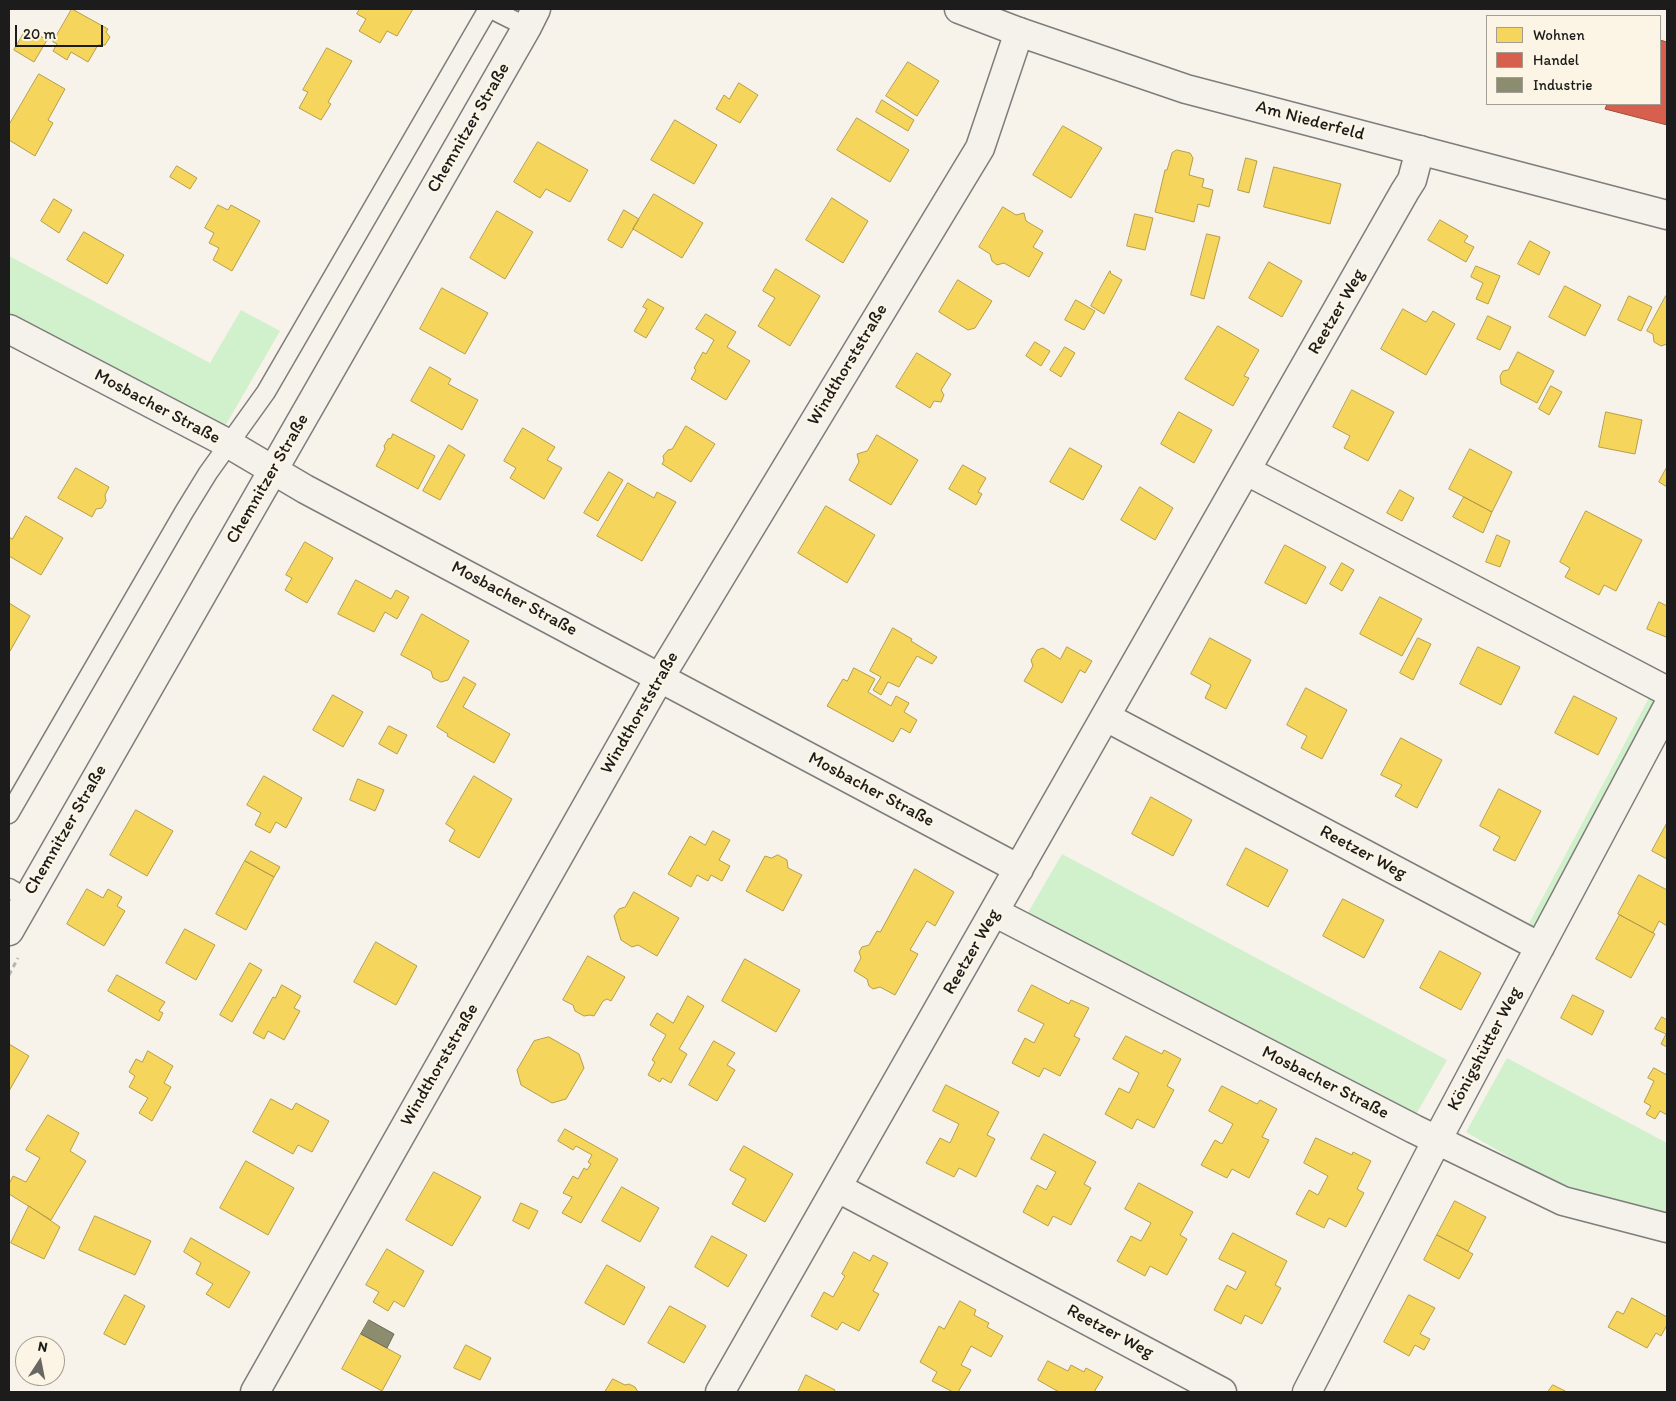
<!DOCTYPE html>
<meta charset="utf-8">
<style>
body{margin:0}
#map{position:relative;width:1676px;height:1401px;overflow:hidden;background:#f7f3ea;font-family:Itim,sans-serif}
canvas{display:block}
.frame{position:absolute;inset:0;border:10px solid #1c1c1c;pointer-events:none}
.legend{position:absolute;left:1486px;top:15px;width:175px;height:90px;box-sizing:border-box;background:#fcf5e5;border:1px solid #a29e95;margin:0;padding:6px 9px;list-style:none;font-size:15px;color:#1c1c1c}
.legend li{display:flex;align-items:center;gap:10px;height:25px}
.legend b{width:25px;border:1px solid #a29e95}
.north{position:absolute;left:15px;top:1336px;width:50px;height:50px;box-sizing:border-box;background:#fcf5e5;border:1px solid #a29e95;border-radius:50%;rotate:11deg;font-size:14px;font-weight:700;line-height:20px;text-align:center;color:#1c1c1c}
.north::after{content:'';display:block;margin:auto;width:18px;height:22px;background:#696764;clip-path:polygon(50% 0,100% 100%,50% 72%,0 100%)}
.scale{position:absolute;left:15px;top:25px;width:88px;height:22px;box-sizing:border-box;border:2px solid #1c1c1c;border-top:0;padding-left:6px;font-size:15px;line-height:18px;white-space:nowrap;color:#1c1c1c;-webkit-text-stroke:4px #fcf5e5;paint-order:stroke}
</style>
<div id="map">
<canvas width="1676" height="1401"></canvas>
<div class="frame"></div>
<ul class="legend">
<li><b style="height:14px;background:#f6d55c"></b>Wohnen</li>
<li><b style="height:14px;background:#d6604d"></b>Handel</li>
<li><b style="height:14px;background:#8c8c6e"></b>Industrie</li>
</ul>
<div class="north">N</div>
<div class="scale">20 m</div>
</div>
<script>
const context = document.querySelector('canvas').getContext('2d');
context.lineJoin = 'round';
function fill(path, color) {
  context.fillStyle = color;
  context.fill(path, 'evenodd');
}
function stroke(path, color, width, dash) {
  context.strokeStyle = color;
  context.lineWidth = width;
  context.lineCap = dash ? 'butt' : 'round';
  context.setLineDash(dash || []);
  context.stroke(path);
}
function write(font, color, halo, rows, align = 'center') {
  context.font = font + ' Itim,sans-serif';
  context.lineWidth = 5;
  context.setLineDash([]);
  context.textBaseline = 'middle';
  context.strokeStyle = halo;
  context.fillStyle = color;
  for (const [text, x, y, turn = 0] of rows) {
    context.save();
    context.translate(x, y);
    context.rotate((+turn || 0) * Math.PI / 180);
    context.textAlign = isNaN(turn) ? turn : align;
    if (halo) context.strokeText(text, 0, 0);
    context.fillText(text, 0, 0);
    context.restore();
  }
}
fill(new Path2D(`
 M 9,256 L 210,363 L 241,310 L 280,331 L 224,428 L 84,356 L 9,315 Z
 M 1651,694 L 1657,706 L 1540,925 L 1527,927 Z
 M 1062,854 L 1447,1060 L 1414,1118 L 1026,916 Z
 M 1507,1058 L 1667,1143 L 1667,1218 L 1547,1179 L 1466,1132 Z`), '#d1f0cc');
const homes = new Path2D(`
 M 72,9 L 108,29 L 106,32 L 110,37 L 105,45 L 98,45 L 88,62 L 71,52 L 67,60 L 53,51 L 57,44 L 53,42 Z
 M 360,9 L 413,9 L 397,36 L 387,31 L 380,43 L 359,31 L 366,19 L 357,14 Z
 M 27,28 L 47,40 L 34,62 L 14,50 Z
 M 327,48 L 352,61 L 328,102 L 331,104 L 321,120 L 299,108 L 308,92 L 303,90 Z
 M 908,62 L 939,81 L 917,116 L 886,96 Z
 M 39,74 L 65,89 L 48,120 L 53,123 L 35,156 L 9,140 L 9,125 Z
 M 739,83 L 758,95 L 740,123 L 716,109 L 724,95 L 729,99 Z
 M 882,100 L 914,120 L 908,131 L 876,112 Z
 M 857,118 L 909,150 L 890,182 L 837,150 Z
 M 675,120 L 717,145 L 694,184 L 651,160 Z
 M 1063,126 L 1102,148 L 1071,198 L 1033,175 Z
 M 538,142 L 588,170 L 570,202 L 546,189 L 540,198 L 514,182 Z
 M 1177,150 L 1190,153 L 1193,158 L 1189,175 L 1204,179 L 1202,187 L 1213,190 L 1209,207 L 1198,204 L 1194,222 L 1155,212 L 1165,170 L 1167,170 L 1172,153 Z
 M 1246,158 L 1257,161 L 1249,193 L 1238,190 Z
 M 177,166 L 197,178 L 190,189 L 170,177 Z
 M 1274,167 L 1341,184 L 1330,224 L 1264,207 Z
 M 654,194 L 703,223 L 682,258 L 633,229 Z
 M 832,198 L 868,221 L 843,263 L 806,240 Z
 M 54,199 L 72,210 L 59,233 L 41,221 Z
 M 218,205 L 228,210 L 231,205 L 260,221 L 232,271 L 213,260 L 219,248 L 209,243 L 214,233 L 205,228 Z
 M 1003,207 L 1016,215 L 1024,213 L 1026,221 L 1043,231 L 1033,247 L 1043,253 L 1029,277 L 1004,263 L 997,265 L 992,261 L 990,254 L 979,247 Z
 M 624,210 L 639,219 L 622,248 L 608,240 Z
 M 497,211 L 533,232 L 505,279 L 470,258 Z
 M 1135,214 L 1153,218 L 1145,250 L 1127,246 Z
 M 1440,220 L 1468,236 L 1464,242 L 1474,247 L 1466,262 L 1428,240 Z
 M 84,232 L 124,255 L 107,284 L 67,260 Z
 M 1207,234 L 1220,237 L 1204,299 L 1191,295 Z
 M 1530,241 L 1550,252 L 1539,275 L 1518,264 Z
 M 1269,262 L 1302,281 L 1282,317 L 1249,298 Z
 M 1476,266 L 1500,276 L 1488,304 L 1476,299 L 1483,283 L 1471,277 Z
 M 776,269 L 820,296 L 790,346 L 758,326 L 775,298 L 763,291 Z
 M 1110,271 L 1111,272 L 1110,273 L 1122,280 L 1104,314 L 1091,306 Z
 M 958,280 L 992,301 L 975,328 L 968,330 L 939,312 Z
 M 1565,286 L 1601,305 L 1585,336 L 1549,317 Z
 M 442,288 L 488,313 L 465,354 L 420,329 Z
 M 1629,296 L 1652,307 L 1641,331 L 1618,320 Z
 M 1666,296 L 1667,297 L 1667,344 L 1661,346 L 1654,342 L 1653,334 L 1647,331 Z
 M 648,299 L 664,308 L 646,338 L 634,331 L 647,309 L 643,307 Z
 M 1076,300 L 1095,311 L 1084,330 L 1065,320 Z
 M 1403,309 L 1426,322 L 1433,311 L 1455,324 L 1426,375 L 1381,349 Z
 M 706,314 L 736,332 L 727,347 L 750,361 L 726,400 L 691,379 L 696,370 L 694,368 L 703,352 L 706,354 L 714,340 L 696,329 Z
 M 1488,316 L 1511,327 L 1500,350 L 1477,339 Z
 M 1218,326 L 1259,350 L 1244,376 L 1249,378 L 1233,406 L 1185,379 Z
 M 1035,342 L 1050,351 L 1041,366 L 1026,356 Z
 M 1065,347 L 1075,353 L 1061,377 L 1050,370 Z
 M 1518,352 L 1554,371 L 1537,403 L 1501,384 L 1500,376 L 1503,371 L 1508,370 Z
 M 917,353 L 951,374 L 941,390 L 944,395 L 941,402 L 934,401 L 930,408 L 896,387 Z
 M 430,367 L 451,379 L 448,384 L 478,400 L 462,430 L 411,401 Z
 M 1551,386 L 1562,392 L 1549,415 L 1539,409 Z
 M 1352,390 L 1394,412 L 1368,461 L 1344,448 L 1350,436 L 1333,427 Z
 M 1179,412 L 1212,430 L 1194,463 L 1161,444 Z
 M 1606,412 L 1642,420 L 1635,454 L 1599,447 Z
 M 686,426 L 715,444 L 691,482 L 662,464 L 664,461 L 663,456 L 668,450 L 672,449 Z
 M 523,428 L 555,447 L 547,460 L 562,468 L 544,499 L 510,478 L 516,468 L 504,461 Z
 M 393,434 L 435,456 L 418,489 L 376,466 L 385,449 L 384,446 L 388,439 L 391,438 Z
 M 877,435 L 918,460 L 891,505 L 849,480 L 859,462 L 857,454 L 867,451 Z
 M 449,445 L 465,455 L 440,500 L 423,491 Z
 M 1070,448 L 1102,466 L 1083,500 L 1050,482 Z
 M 1470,449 L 1512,472 L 1492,512 L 1449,489 Z
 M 963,465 L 986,478 L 978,492 L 982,494 L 976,505 L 949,489 Z
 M 1667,467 L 1667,487 L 1659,482 Z
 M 76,468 L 109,487 L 105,495 L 106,501 L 102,508 L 96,509 L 92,517 L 58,498 Z
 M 609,472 L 623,480 L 598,521 L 584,513 Z
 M 628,483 L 654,498 L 657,492 L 676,502 L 642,561 L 597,536 Z
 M 1140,487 L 1173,508 L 1155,540 L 1121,520 Z
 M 1400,490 L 1414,498 L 1402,521 L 1387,513 Z
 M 1464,497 L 1492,512 L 1483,533 L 1453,517 Z
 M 826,506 L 875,535 L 847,583 L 798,553 Z
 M 1586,511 L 1642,540 L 1616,591 L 1604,585 L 1599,595 L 1565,577 L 1570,568 L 1560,562 Z
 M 26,516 L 63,538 L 41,575 L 9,556 L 9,537 L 12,539 Z
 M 1497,535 L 1510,541 L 1500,567 L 1486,562 Z
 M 305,542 L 333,558 L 307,603 L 285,590 L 292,578 L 286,575 Z
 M 1285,545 L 1326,567 L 1306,604 L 1265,583 Z
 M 1342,563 L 1354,570 L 1342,591 L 1330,584 Z
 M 356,580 L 391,599 L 396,590 L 409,597 L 397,619 L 385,612 L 374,632 L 338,614 Z
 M 1380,597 L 1422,619 L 1402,656 L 1360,634 Z
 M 1659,602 L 1667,606 L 1667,634 L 1666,637 L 1647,629 Z
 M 9,603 L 30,616 L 10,651 L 9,650 Z
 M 422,614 L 469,641 L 448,680 L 441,682 L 433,678 L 431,671 L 401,655 Z
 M 893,628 L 912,639 L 911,641 L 937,657 L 932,664 L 917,656 L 899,687 L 888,682 L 881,695 L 873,690 L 881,677 L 870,671 Z
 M 1210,638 L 1251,660 L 1226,709 L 1205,698 L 1211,685 L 1191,674 Z
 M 1418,638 L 1431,644 L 1413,680 L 1400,673 Z
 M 1067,647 L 1092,661 L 1085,673 L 1080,670 L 1062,703 L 1024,681 L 1033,666 L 1031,660 L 1037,650 L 1043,648 L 1060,659 Z
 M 1478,647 L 1520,667 L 1501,705 L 1460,684 Z
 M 854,668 L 875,679 L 868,692 L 891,706 L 896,696 L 909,703 L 904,712 L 917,720 L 910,733 L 901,728 L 893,742 L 827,706 L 843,679 L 847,681 Z
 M 464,677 L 476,684 L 463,707 L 510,734 L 494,763 L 447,736 L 448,734 L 437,727 Z
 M 1306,688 L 1347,710 L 1322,759 L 1301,748 L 1307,736 L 1287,725 Z
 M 333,695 L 363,712 L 343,747 L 313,730 Z
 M 1574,696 L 1617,718 L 1598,755 L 1555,733 Z
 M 389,726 L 407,735 L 397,754 L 379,744 Z
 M 1401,738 L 1442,760 L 1417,808 L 1395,796 L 1402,785 L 1381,775 Z
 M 264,776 L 302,798 L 286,828 L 276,822 L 270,833 L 255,825 L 261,813 L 247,805 Z
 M 474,776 L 512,799 L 479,858 L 449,841 L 455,830 L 446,824 Z
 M 358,779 L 384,790 L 375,811 L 350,800 Z
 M 1499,789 L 1541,811 L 1515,861 L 1493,850 L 1500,837 L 1480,826 Z
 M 1151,797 L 1192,820 L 1173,856 L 1132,834 Z
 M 136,810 L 173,831 L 147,876 L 110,855 Z
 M 1667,823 L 1667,859 L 1652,851 Z
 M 713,831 L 730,840 L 719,860 L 730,866 L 722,881 L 711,875 L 708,881 L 697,875 L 691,887 L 668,874 L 690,836 L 705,845 Z
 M 1246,848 L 1288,870 L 1268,907 L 1227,885 Z
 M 251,851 L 280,867 L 274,877 L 245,861 Z
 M 778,855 L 787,860 L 788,868 L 802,875 L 783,911 L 746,891 L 765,856 L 771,858 Z
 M 245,861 L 274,877 L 246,930 L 216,914 Z
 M 915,869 L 954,892 L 935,926 L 927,921 L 910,950 L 918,954 L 895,995 L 880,987 L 873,989 L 869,986 L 867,979 L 854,971 L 861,958 L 859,952 L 862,947 L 869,945 L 877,931 L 880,932 Z
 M 1639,875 L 1667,890 L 1667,926 L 1659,921 L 1653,933 L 1618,914 Z
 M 87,889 L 103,898 L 108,889 L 122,897 L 117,906 L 125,911 L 104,946 L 67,924 Z
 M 634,892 L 679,918 L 657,956 L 638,945 L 632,947 L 621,940 L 614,916 L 619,909 L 625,907 Z
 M 1343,899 L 1384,920 L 1364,958 L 1323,936 Z
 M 1620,915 L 1655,934 L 1631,978 L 1596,959 Z
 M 185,929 L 215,945 L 196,980 L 166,963 Z
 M 376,942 L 417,966 L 396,1005 L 354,982 Z
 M 1440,951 L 1481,973 L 1461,1010 L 1420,988 Z
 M 588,956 L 625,977 L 611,1001 L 607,999 L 603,1001 L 594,1016 L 590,1015 L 584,1016 L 575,1011 L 573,1005 L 563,1000 Z
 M 745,959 L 800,990 L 776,1032 L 722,1001 Z
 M 250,963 L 262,970 L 232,1022 L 220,1015 Z
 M 117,975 L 165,1002 L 159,1011 L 163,1013 L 159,1021 L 108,991 Z
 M 282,985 L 301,996 L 294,1008 L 300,1011 L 284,1040 L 268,1031 L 264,1039 L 253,1033 L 273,997 L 275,998 Z
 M 1032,985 L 1069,1004 L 1071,1000 L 1089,1008 L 1074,1036 L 1080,1039 L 1060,1076 L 1044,1068 L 1039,1077 L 1012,1063 L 1025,1038 L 1034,1043 L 1044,1024 L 1018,1011 Z
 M 1573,995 L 1604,1011 L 1592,1035 L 1561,1018 Z
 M 688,996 L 704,1006 L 679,1049 L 687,1054 L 671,1083 L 662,1078 L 660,1082 L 648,1075 L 655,1062 L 652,1060 L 666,1035 L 650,1025 L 657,1013 L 673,1023 Z
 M 1662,1017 L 1667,1020 L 1667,1047 L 1661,1044 L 1666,1034 L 1655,1029 Z
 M 1126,1036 L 1162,1054 L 1164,1050 L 1181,1059 L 1167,1086 L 1174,1090 L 1154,1128 L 1137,1119 L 1132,1129 L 1105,1114 L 1119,1088 L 1129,1093 L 1139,1073 L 1113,1059 Z
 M 549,1037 L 579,1054 L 584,1068 L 566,1099 L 552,1103 L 521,1085 L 517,1070 L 534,1041 Z
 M 714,1041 L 735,1053 L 727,1065 L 735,1070 L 717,1101 L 689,1085 Z
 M 9,1044 L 29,1056 L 9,1091 Z
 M 148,1051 L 173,1066 L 164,1083 L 171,1087 L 152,1121 L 139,1113 L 148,1098 L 129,1087 L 135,1076 L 129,1072 L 136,1059 L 142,1062 Z
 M 1654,1068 L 1667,1075 L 1667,1115 L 1660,1111 L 1655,1119 L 1646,1114 L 1651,1106 L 1644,1102 L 1654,1081 L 1648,1078 Z
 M 946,1085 L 999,1112 L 987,1135 L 995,1139 L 976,1177 L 959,1168 L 954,1177 L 926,1163 L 940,1138 L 950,1143 L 959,1124 L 933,1111 Z
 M 1222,1086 L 1257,1104 L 1260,1100 L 1277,1109 L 1262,1137 L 1269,1140 L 1249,1178 L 1232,1169 L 1227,1178 L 1201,1165 L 1215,1140 L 1222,1144 L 1233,1124 L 1209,1111 Z
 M 271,1099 L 292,1110 L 296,1103 L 329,1121 L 312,1152 L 298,1145 L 293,1154 L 253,1132 Z
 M 48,1115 L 79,1133 L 70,1151 L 86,1161 L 51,1220 L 9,1194 L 9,1184 L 13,1176 L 26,1182 L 40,1158 L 26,1150 Z
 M 565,1129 L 618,1159 L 581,1223 L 562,1213 L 572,1197 L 563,1193 L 573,1176 L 578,1179 L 584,1168 L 587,1170 L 591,1164 L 588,1162 L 592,1155 L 576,1146 L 573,1150 L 558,1141 Z
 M 1044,1134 L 1096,1162 L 1084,1184 L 1091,1188 L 1071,1225 L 1053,1216 L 1048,1226 L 1023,1212 L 1037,1185 L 1046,1190 L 1056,1172 L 1031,1159 Z
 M 1316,1138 L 1352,1155 L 1353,1152 L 1371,1161 L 1357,1189 L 1364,1193 L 1346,1227 L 1329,1218 L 1324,1228 L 1296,1214 L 1309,1190 L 1318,1195 L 1328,1176 L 1304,1163 Z
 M 744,1146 L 793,1174 L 765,1222 L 732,1204 L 746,1179 L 730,1170 Z
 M 246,1161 L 294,1188 L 268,1235 L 220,1208 Z
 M 434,1172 L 481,1197 L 452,1246 L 406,1220 Z
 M 1139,1183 L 1193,1212 L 1180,1235 L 1187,1239 L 1167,1275 L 1150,1266 L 1145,1276 L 1117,1261 L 1131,1236 L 1141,1241 L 1151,1223 L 1125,1209 Z
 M 622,1187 L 659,1208 L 640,1242 L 602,1221 Z
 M 1455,1201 L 1486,1217 L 1468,1251 L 1437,1235 Z
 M 521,1203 L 538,1211 L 529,1229 L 513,1221 Z
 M 29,1206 L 60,1227 L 44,1259 L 11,1243 Z
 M 95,1216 L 151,1241 L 135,1275 L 79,1250 Z
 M 1233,1233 L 1287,1261 L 1275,1285 L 1281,1288 L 1262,1324 L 1245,1315 L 1241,1324 L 1214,1310 L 1227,1285 L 1236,1290 L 1246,1272 L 1219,1259 Z
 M 1437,1235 L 1473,1254 L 1459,1279 L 1424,1260 Z
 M 712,1236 L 747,1255 L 728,1287 L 695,1267 Z
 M 191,1238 L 250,1272 L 229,1308 L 206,1294 L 213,1284 L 196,1274 L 201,1263 L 184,1252 Z
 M 387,1249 L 424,1271 L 404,1307 L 394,1301 L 388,1311 L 373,1302 L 379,1292 L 366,1285 Z
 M 854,1252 L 870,1261 L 873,1255 L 888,1263 L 873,1291 L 879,1294 L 859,1331 L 842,1322 L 837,1330 L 811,1316 L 824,1292 L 833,1297 L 845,1276 L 842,1274 Z
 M 607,1265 L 645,1287 L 624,1325 L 585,1303 Z
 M 125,1295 L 145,1306 L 125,1345 L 104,1334 Z
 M 1409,1295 L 1435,1308 L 1420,1334 L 1430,1339 L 1424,1350 L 1415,1345 L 1409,1356 L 1384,1342 Z
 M 1632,1298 L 1667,1317 L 1667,1325 L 1661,1336 L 1656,1333 L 1647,1348 L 1608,1327 L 1617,1311 L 1623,1314 Z
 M 960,1301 L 976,1310 L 974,1315 L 989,1323 L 987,1327 L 1003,1336 L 991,1357 L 971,1346 L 961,1365 L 971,1370 L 958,1392 L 953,1392 L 932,1381 L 937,1372 L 920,1362 L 939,1326 L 944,1329 Z
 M 670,1306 L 706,1326 L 684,1363 L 648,1343 Z
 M 361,1334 L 401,1356 L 382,1391 L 342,1369 Z
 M 466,1345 L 491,1358 L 480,1380 L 454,1368 Z
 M 1048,1361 L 1068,1371 L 1071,1365 L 1084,1372 L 1086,1368 L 1103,1377 L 1094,1392 L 1059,1392 L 1038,1380 Z
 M 806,1375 L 835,1390 L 834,1392 L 798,1392 Z
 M 613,1379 L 625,1385 L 629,1384 L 635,1387 L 638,1392 L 605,1392 Z
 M 1553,1385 L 1567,1392 L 1548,1392 Z`);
fill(homes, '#f6d55c');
stroke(homes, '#b59e49', 1);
const shops = new Path2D(`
 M 1660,40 L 1667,42 L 1667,125 L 1605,109 L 1607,104 L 1660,104 Z`);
fill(shops, '#d6604d');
stroke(shops, '#9e4c3e', 1);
const industry = new Path2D(`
 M 369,1320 L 394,1334 L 387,1348 L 361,1334 Z`);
fill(industry, '#8c8c6e');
stroke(industry, '#6a6a55', 1);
const service = new Path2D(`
 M 491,9 L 527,27
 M 9,814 L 184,512 L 208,473 L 266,392 L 488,9
 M 9,888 L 27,899`);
const minor = new Path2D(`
 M 9,329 L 229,444 L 305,489 L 1019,869
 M 1247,471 L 1667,691
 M 1106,717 L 1540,947
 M 994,912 L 1414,1129 L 1563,1201 L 1667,1228
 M 838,1188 L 1222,1392
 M 255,1392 L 660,677 L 980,148 L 1019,32
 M 720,1392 L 1405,191 L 1412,180 L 1420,150
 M 1307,1392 L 1437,1140 L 1667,708`);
const tertiary = new Path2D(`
 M 959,9 L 1019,32 L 1186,89 L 1667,215`);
const secondary = new Path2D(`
 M 9,931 L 527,27 L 536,9`);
stroke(service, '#7f7d79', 21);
stroke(minor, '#7f7d79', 31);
stroke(tertiary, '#7f7d79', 31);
stroke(secondary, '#7f7d79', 31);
stroke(new Path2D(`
 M 9,975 L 18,958`), '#b6b4af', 3, [5, 4]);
stroke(service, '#f5f2ec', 18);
stroke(minor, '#f5f2ec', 28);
stroke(tertiary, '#f5f2ec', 28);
stroke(secondary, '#f5f2ec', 28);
write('18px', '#1c1c1c', '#fcf5e5', [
 ["Am Niederfeld",1310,121,15],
 ["Chemnitzer Straße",469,128,-60],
 ["Reetzer Weg",1337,312,-60],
 ["Windthorststraße",848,365,-59],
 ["Mosbacher Straße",157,407,28],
 ["Chemnitzer Straße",268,479,-60],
 ["Mosbacher Straße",514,599,28],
 ["Windthorststraße",640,713,-60],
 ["Mosbacher Straße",871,790,28],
 ["Chemnitzer Straße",66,830,-60],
 ["Reetzer Weg",1363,853,28],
 ["Reetzer Weg",972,952,-60],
 ["Königshütter Weg",1485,1049,-62],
 ["Windthorststraße",440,1065,-60],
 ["Mosbacher Straße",1325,1083,27],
 ["Reetzer Weg",1110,1332,28]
]);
</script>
